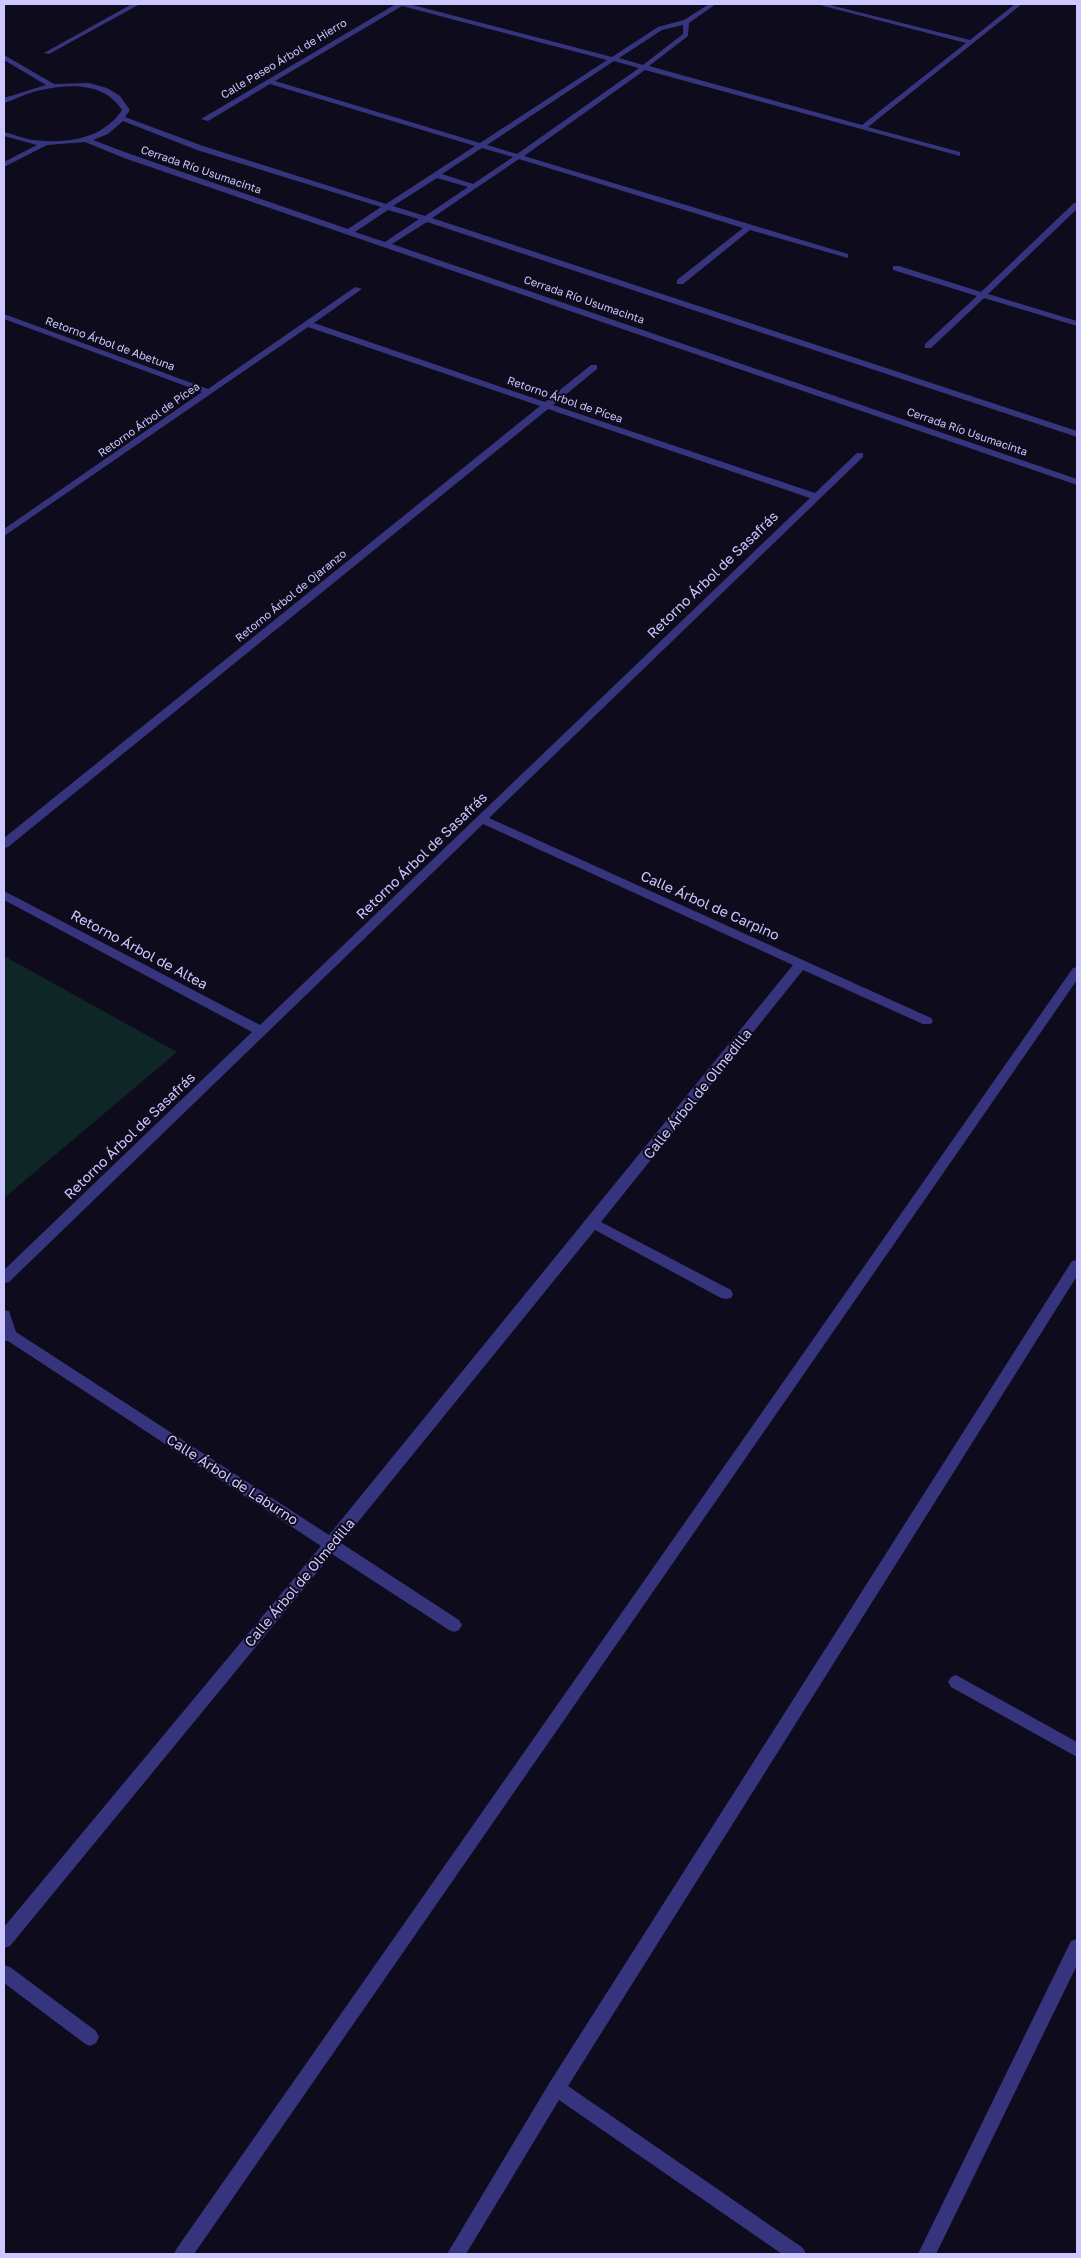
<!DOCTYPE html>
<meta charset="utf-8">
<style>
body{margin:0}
#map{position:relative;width:1081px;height:2258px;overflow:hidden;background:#0e0b1d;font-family:"Golos Text",sans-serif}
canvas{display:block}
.frame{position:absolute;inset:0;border:5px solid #cdc7ff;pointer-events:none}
</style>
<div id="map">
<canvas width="1081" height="2258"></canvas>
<div class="frame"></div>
</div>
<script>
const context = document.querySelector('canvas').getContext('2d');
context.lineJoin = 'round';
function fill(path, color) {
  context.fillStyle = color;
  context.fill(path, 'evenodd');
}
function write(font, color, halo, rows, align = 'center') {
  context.font = font + ' "Golos Text",sans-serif';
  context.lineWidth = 4;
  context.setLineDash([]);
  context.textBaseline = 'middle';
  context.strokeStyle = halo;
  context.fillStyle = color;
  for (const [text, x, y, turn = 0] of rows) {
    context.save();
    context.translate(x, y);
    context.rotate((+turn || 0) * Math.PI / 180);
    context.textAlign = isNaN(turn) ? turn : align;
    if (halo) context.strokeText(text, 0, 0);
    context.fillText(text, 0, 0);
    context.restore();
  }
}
fill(new Path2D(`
 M 4,956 L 177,1052 L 4,1198 Z`), '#0e2726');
fill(new Path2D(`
 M 132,4 L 140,4 L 49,54 L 44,53 Z
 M 396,4 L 409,4 L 612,57 L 658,27 L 684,20 L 709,4 L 716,4 L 689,23 L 688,36 L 649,66 L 862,125 L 966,43 L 816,4 L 826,4 L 970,40 L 1015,4 L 1022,4 L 868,127 L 960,152 L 960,156 L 645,70 L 524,156 L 848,254 L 848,258 L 750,230 L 683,284 L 677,284 L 677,280 L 743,228 L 519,159 L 432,218 L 1077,431 L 1077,437 L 427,222 L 392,244 L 1077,479 L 1077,485 L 124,158 L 85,142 L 47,145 L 4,167 L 4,162 L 37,145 L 4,136 L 4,132 C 14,134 23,139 34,140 C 67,144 103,139 122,110 C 103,80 64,84 33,92 C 23,95 14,100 4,103 L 4,98 L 46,85 L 4,60 L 4,55 L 54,84 L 89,83 L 107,88 L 120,96 L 130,110 L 125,117 L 203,146 L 386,204 L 475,146 L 270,84 L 208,121 L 201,119 ZM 402,6 L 607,60 L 480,143 L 275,81 ZM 683,25 L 683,34 L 643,65 L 619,58 L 662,30 ZM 614,61 L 639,68 L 517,154 L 487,145 ZM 123,121 L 197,150 L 381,207 L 348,229 L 130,154 L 93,140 L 108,134 ZM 482,148 L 513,157 L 473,184 L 442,174 ZM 437,178 L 468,187 L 425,216 L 393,206 ZM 388,210 L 419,219 L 385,242 L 355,232 Z
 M 1074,203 L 1077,203 L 1077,209 L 988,294 L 1077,321 L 1077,326 L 984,298 L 931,348 L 925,348 L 925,344 L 977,296 L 893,270 L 893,266 L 899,266 L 981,292 Z
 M 355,287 L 362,289 L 314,323 L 545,402 L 591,365 L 597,365 L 597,369 L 553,405 L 815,493 L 857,453 L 863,453 L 863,457 L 489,818 L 931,1018 L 933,1021 L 931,1024 L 923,1024 L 803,970 L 601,1222 L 731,1290 L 733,1294 L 731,1298 L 726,1299 L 721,1298 L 595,1230 L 341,1543 L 459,1620 L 462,1625 L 459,1630 L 454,1632 L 449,1630 L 332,1554 L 10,1946 L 4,1948 L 4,1927 L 321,1546 L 8,1341 L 4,1341 L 4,1310 L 9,1311 L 16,1332 L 329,1535 L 793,965 L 483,824 L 9,1282 L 4,1283 L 4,1270 L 252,1032 L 4,900 L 4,891 L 260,1025 L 810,498 L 548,409 L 8,847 L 4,848 L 4,838 L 540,406 L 308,327 L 4,536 L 4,529 L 202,392 L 4,319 L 4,314 L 208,389 Z
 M 1077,967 L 1077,980 L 194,2254 L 174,2254 L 177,2248 L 1073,968 Z
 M 1077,1260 L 1077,1276 L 568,2086 L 803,2248 L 806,2254 L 782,2254 L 559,2100 L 466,2254 L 447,2254 L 550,2082 L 1072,1261 Z
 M 956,1675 L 1077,1742 L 1077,1757 L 951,1687 L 948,1682 L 951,1677 Z
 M 1077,1939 L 1077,1965 L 936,2254 L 918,2254 L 1071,1941 Z
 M 4,1965 L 10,1967 L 96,2031 L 99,2037 L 96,2043 L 90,2046 L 84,2043 L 4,1983 Z`), '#37347e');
write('11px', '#cdc7ff', '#0e0b1d', [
 ["Calle Paseo Árbol de Hierro",284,59,-31],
 ["Cerrada Río Usumacinta",201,170,19],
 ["Cerrada Río Usumacinta",584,300,19],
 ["Retorno Árbol de Abetuna",110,344,20],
 ["Retorno Árbol de Pícea",565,400,19],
 ["Retorno Árbol de Pícea",149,420,-35],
 ["Cerrada Río Usumacinta",967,432,19],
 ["Retorno Árbol de Ojaranzo",291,596,-39]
]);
write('14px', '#cdc7ff', '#0e0b1d', [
 ["Retorno Árbol de Sasafrás",713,575,-44],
 ["Retorno Árbol de Sasafrás",422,856,-44],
 ["Calle Árbol de Carpino",710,906,24],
 ["Retorno Árbol de Altea",139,950,28],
 ["Calle Árbol de Olmedilla",698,1094,-51],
 ["Retorno Árbol de Sasafrás",130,1136,-44],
 ["Calle Árbol de Laburno",232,1480,33],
 ["Calle Árbol de Olmedilla",300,1583,-50]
]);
</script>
